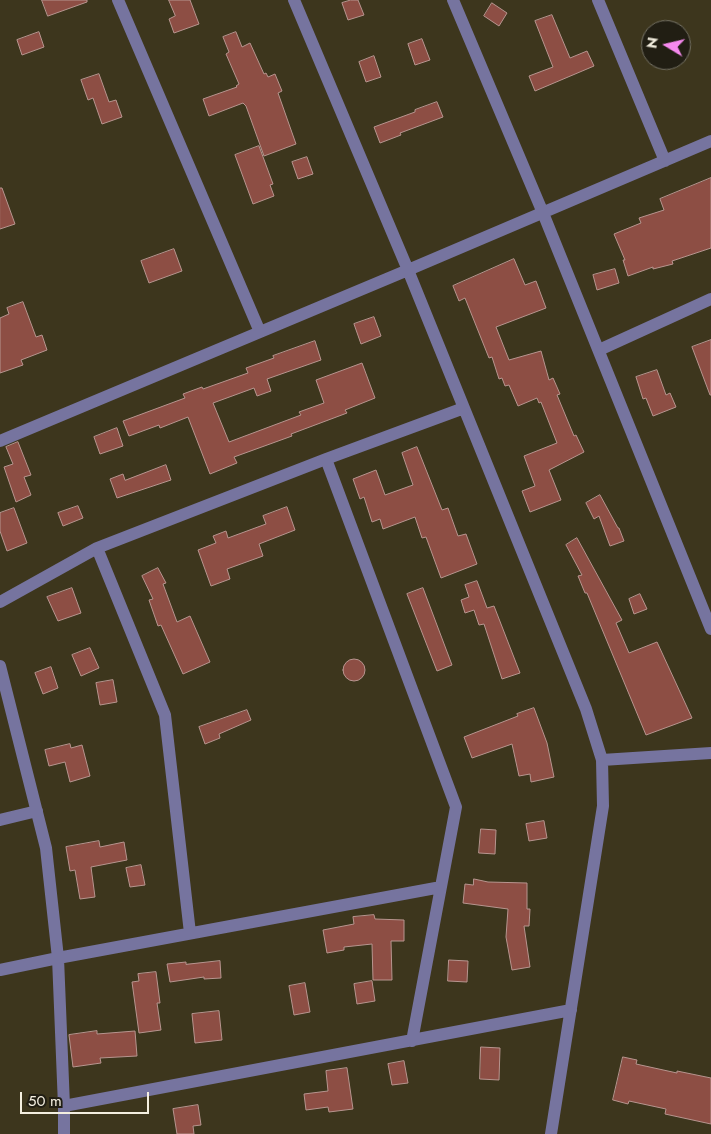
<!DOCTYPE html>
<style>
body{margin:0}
#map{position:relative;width:711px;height:1134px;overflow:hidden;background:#3d361d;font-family:Jost,sans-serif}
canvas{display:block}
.north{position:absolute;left:641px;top:20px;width:50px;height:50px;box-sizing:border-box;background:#211e13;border:1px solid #757265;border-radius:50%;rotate:279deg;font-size:14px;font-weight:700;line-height:20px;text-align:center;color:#f4efe0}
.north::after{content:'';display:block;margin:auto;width:18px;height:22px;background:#f689ee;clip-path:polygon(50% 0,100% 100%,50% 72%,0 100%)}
.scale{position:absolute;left:20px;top:1092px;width:129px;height:22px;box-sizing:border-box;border:2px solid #f4efe0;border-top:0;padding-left:6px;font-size:15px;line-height:18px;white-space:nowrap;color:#f4efe0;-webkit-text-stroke:4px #211e13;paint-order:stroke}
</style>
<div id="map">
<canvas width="711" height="1134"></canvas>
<div class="north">N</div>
<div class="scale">50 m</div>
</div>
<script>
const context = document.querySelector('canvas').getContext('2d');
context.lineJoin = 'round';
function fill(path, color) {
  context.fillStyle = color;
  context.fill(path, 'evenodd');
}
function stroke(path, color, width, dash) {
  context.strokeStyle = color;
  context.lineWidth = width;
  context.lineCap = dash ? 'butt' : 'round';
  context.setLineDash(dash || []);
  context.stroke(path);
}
const building = new Path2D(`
 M 42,0 L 87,0 L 87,2 L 48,16 Z
 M 169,0 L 190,0 L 199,24 L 174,33 L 169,19 L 175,16 Z
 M 351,0 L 358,0 L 364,15 L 348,20 L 342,3 Z
 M 492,3 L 507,13 L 499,26 L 484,16 Z
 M 552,15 L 570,58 L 587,51 L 594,66 L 535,91 L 529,76 L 553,67 L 535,21 Z
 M 39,32 L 44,47 L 22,55 L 17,40 Z
 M 236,32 L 242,47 L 250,43 L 264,74 L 266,73 L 268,77 L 275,74 L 282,91 L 278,93 L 296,144 L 264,156 L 246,106 L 243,103 L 209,116 L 203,99 L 237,87 L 236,86 L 239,84 L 226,54 L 229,52 L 223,37 Z
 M 422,39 L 430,60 L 415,65 L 408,44 Z
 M 374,56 L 381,77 L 366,82 L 359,62 Z
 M 99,74 L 109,102 L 116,100 L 122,117 L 102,124 L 93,98 L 88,100 L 81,80 Z
 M 437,102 L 443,117 L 400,133 L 401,135 L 380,143 L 374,127 L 415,112 L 415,110 Z
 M 259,146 L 273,184 L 270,185 L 274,196 L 253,204 L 235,155 Z
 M 307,157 L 313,174 L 298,179 L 292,162 Z
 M 711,178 L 711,248 L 672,261 L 673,264 L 653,269 L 653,267 L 628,276 L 623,260 L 625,260 L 614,234 L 641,223 L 639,218 L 664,210 L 660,199 Z
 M 0,188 L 2,188 L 15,224 L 0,229 Z
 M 174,249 L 182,271 L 149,283 L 141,261 Z
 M 514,259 L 525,285 L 536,281 L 546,308 L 496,327 L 509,360 L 541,351 L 549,380 L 553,378 L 560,394 L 557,395 L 574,436 L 576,435 L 584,452 L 549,470 L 561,500 L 530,512 L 522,491 L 535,486 L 524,456 L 557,443 L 541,402 L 539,403 L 537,398 L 518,406 L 509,385 L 505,386 L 502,378 L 499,379 L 492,357 L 489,358 L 465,298 L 459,301 L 453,286 Z
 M 615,269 L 619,283 L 597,290 L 593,275 Z
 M 23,302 L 36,337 L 42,335 L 47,350 L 21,360 L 23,365 L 0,373 L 0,318 L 9,314 L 7,308 Z
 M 374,317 L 381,336 L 361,344 L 354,324 Z
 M 711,340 L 711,395 L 710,395 L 692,347 Z
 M 315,341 L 321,360 L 267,379 L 271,391 L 257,396 L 254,388 L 213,403 L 229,442 L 301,415 L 299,412 L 324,403 L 316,380 L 362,363 L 375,398 L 345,410 L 347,413 L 291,434 L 292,436 L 234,457 L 237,463 L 210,474 L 188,417 L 160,428 L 159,425 L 129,436 L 123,421 L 185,398 L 183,394 L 202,387 L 203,389 L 248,373 L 246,368 L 274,358 L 273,356 Z
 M 657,370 L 666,395 L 670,393 L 676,407 L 653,416 L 646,398 L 643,399 L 636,377 Z
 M 117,428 L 123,446 L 100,454 L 94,437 Z
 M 18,442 L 31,475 L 24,477 L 31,495 L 16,502 L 4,467 L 13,464 L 6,447 Z
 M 417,447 L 442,510 L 448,508 L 458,536 L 466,534 L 477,564 L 441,578 L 426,537 L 422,538 L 415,517 L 383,529 L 380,519 L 372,522 L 364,497 L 360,499 L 353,479 L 376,470 L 385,495 L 413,485 L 402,453 Z
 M 166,465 L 171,480 L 117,498 L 110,479 L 123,474 L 125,480 Z
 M 600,495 L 618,528 L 619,528 L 624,541 L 610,546 L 599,516 L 594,519 L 586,503 Z
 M 78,506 L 83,518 L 63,526 L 58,513 Z
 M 287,507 L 295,530 L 259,544 L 263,556 L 227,569 L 230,579 L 211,586 L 198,550 L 216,543 L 213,536 L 226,531 L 228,538 L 266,524 L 263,516 Z
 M 14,508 L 27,543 L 7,551 L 0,531 L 0,513 Z
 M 577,538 L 622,620 L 616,623 L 629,653 L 657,642 L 692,718 L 646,735 L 587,593 L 585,593 L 578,576 L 582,575 L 566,545 Z
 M 158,568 L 166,583 L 163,584 L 177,622 L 190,616 L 210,662 L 183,674 L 161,625 L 158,626 L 149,600 L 153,599 L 142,576 Z
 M 477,581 L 487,608 L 494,606 L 520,673 L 502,679 L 484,624 L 479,625 L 474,610 L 465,613 L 461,600 L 469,597 L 465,585 Z
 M 72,588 L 81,613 L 58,621 L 47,597 Z
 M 423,588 L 452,665 L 437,671 L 407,594 Z
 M 640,594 L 647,609 L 634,614 L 629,599 Z
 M 90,648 L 99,668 L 81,676 L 72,655 Z
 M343 670a11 11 0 1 1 22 0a11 11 0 1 1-22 0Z
 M 51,667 L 58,688 L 43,694 L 35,673 Z
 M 113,680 L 117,702 L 100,705 L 96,683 Z
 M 534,708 L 547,743 L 554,777 L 531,782 L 530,774 L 519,776 L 512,744 L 472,758 L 464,737 L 518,716 L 517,714 Z
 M 247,710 L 251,720 L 219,734 L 220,738 L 205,744 L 199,727 Z
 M 70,744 L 71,748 L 82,745 L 90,776 L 70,782 L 65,762 L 49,766 L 45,750 Z
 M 544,821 L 547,838 L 529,841 L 526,824 Z
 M 481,829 L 496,830 L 495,854 L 479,853 Z
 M 99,841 L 100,847 L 124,842 L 127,860 L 91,867 L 95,897 L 80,899 L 75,870 L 70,871 L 66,847 Z
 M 141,865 L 145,885 L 130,887 L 126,868 Z
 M 474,879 L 488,882 L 527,883 L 527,909 L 530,909 L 529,926 L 524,926 L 530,967 L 512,970 L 506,937 L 508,909 L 463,903 L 465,884 L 473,885 Z
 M 374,915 L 375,919 L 404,920 L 404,941 L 391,941 L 392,980 L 373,980 L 372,944 L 344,947 L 344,950 L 327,953 L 323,930 L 354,924 L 353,917 Z
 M 449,960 L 468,961 L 467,982 L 448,981 Z
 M 220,961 L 221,978 L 204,979 L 204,977 L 170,982 L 167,964 L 186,962 L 186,964 Z
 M 156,972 L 160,1003 L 157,1003 L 161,1030 L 139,1033 L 132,982 L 139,981 L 138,974 Z
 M 372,981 L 375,1001 L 357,1004 L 354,984 Z
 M 305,983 L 310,1012 L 294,1015 L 289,986 Z
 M 219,1011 L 222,1040 L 195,1043 L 192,1014 Z
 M 97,1031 L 97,1034 L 135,1031 L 137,1056 L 100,1058 L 101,1063 L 73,1067 L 69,1035 Z
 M 481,1047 L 500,1048 L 499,1080 L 480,1079 Z
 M 623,1057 L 637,1060 L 636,1064 L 677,1073 L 677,1071 L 711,1078 L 711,1124 L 665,1114 L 666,1109 L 629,1101 L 628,1104 L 613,1100 Z
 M 404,1061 L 408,1083 L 392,1085 L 388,1064 Z
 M 347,1068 L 353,1109 L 329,1112 L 328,1107 L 306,1110 L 304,1094 L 328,1091 L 326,1071 Z
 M 198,1105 L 201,1125 L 193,1126 L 194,1134 L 177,1134 L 173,1109 Z`);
fill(building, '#8d4e44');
stroke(building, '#b7958f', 1);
stroke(new Path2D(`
 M 118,0 L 260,332
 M 294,0 L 408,270 L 586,709 L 602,760 L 603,806 L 551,1134
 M 453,0 L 543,213 L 711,629
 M 598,0 L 665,161
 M 599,350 L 711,299
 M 0,441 L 408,270 L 711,141
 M 326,459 L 456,807 L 412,1041
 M 97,548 L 165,715 L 190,933
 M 0,602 L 97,548 L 326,459 L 464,408
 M 0,666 L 46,848 L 58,958 L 64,1106 L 64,1134
 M 602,760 L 711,753
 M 0,820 L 37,811
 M 0,970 L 58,958 L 441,887
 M 64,1106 L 571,1010`), '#76749f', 12);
</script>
